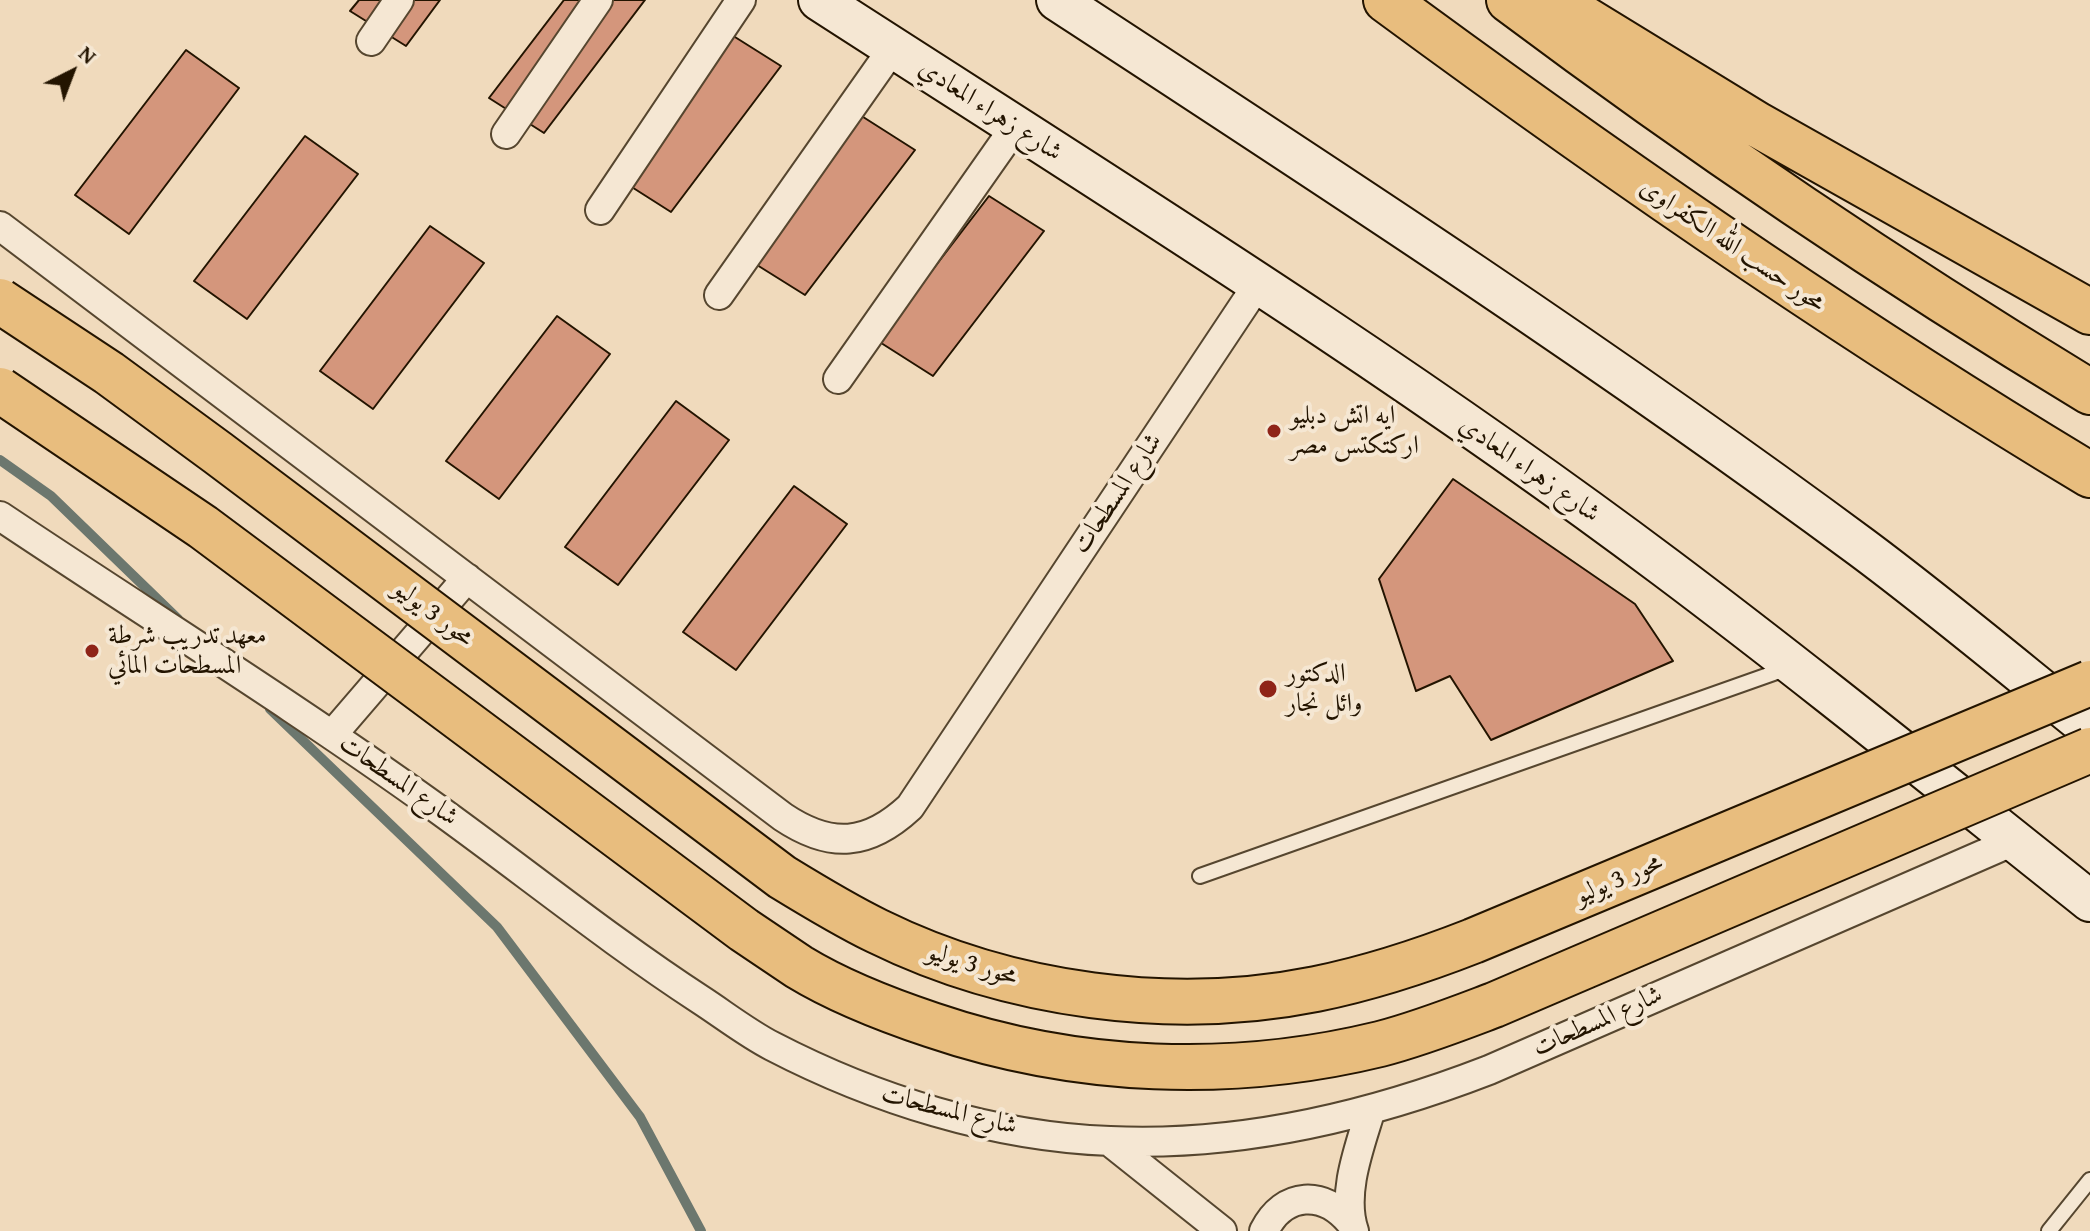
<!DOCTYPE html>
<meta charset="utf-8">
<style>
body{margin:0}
#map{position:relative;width:2090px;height:1231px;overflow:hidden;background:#f0dabc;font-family:"Gentium Book Plus",serif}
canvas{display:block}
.north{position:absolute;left:32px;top:32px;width:80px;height:80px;-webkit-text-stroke:6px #f5e7d3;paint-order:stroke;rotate:42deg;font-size:22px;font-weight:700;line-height:32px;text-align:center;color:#231400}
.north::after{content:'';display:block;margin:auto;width:28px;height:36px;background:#231400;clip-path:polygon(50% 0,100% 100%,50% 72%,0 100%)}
</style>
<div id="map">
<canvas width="2090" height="1231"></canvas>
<div class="north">N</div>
</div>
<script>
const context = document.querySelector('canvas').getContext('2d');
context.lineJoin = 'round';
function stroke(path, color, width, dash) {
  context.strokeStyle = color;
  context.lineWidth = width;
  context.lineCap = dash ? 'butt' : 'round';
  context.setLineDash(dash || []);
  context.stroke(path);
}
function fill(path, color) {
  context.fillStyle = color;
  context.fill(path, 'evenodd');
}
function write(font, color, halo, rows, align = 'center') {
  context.font = font + ' "Gentium Book Plus",Amiri,serif';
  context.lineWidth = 8;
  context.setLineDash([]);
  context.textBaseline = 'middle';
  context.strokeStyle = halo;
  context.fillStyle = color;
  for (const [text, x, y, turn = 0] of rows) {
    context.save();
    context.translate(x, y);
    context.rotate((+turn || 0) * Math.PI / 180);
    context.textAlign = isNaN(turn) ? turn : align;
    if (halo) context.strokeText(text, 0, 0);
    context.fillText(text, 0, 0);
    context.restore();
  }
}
stroke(new Path2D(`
 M 0,460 L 51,496 L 178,619
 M 270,709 L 497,927 L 640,1117 L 701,1231`), '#6c776e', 10);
const building = new Path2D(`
 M 359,0 L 440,0 L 406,46 L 350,11 Z
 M 564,0 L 645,0 L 544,133 L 489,98 Z
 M 727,32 L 781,66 L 671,212 L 616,177 Z
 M 186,50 L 239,88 L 129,234 L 75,195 Z
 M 860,115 L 915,150 L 805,295 L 749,260 Z
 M 305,136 L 358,174 L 247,319 L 194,281 Z
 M 989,196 L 1044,231 L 933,376 L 878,341 Z
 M 430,226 L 484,263 L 373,409 L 320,371 Z
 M 557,316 L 610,354 L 499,499 L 446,461 Z
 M 676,401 L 729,440 L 618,585 L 565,547 Z
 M 1453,479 L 1635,604 L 1673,661 L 1491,740 L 1450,676 L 1416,691 L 1379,579 Z
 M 794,486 L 847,524 L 736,670 L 683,632 Z`);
fill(building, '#d4967c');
stroke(building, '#231400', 2);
const lane = new Path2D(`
 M 1200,876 L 1788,668
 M 2049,1231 L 2090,1180`);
const street = new Path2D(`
 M 371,41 L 399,0
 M 506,134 L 598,0
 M 600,210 L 741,0
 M 0,226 L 783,817 C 831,849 868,846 910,807 L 1258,284
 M 719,295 L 893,48
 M 838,379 L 1015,127
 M 0,516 C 145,613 293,705 435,807 C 524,871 609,940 701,1000 C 724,1015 747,1033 772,1046 C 874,1099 994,1137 1110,1141 C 1239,1147 1370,1116 1489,1070 L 2014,841
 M 332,735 L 467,578
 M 1109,1141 L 1222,1231
 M 1264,1231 C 1284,1191 1324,1190 1351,1223
 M 1354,1231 C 1341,1193 1360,1146 1371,1109`);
const secondary = new Path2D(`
 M 819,0 C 1104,184 1393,363 1665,567 C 1809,675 1949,789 2090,901
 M 1057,0 C 1328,177 1600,354 1861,547 C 1939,605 2014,668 2090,729`);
const primary = new Path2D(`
 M 1386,0 C 1614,168 1847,329 2090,475
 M 1509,0 C 1696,140 1890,271 2090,392
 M 1554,0 L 1758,125 L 2090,312`);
stroke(lane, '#56462f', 18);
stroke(street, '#56462f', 32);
stroke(secondary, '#231400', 44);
stroke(primary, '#231400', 48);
stroke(lane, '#f5e7d3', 14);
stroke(street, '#f5e7d3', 28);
stroke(secondary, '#f5e7d3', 40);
stroke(primary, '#e8bd7e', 44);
const primaryBridge = new Path2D(`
 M 0,301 L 109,373 L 218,453 L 782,877 C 813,896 844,915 877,931 C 1009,996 1172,1018 1316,989 C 1370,978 1422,961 1473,941 L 2090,683
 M 0,390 L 203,527 L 744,930 C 762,942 781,955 799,967 C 840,992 887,1010 932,1025 C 1076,1074 1232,1080 1380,1044 C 1419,1034 1457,1019 1494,1005 L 2090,750`);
stroke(primaryBridge, '#231400', 48, []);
stroke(primaryBridge, '#e8bd7e', 44);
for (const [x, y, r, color] of [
 [1274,431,8,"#8f2418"],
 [92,651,8,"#8f2418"],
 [1268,689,10,"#8f2418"]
]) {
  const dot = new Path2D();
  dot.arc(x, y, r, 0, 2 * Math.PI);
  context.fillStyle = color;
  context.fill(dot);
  stroke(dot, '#f5e7d3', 3);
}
write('26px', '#231400', '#f5e7d3', [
 ["شارع زهراء المعادي",990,111,33],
 ["محور حسب الله الكفراوى",1732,246,34],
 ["شارع زهراء المعادي",1529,470,35],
 ["شارع المسطحات",1118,494,-56],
 ["محور 3 يوليو",433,614,37],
 ["شارع المسطحات",398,781,35],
 ["محور 3 يوليو",1619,880,-23],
 ["محور 3 يوليو",972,965,17],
 ["شارع المسطحات",1598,1022,-24],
 ["شارع المسطحات",949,1111,14]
]);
write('26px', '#231400', '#f5e7d3', [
 ["ايه اتش دبليو",1290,416],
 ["اركتكتس مصر",1290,446],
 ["معهد تدريب شرطة",108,636],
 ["المسطحات المائي",108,666],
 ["الدكتور",1286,674],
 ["وائل نجار",1286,704]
], 'left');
</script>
